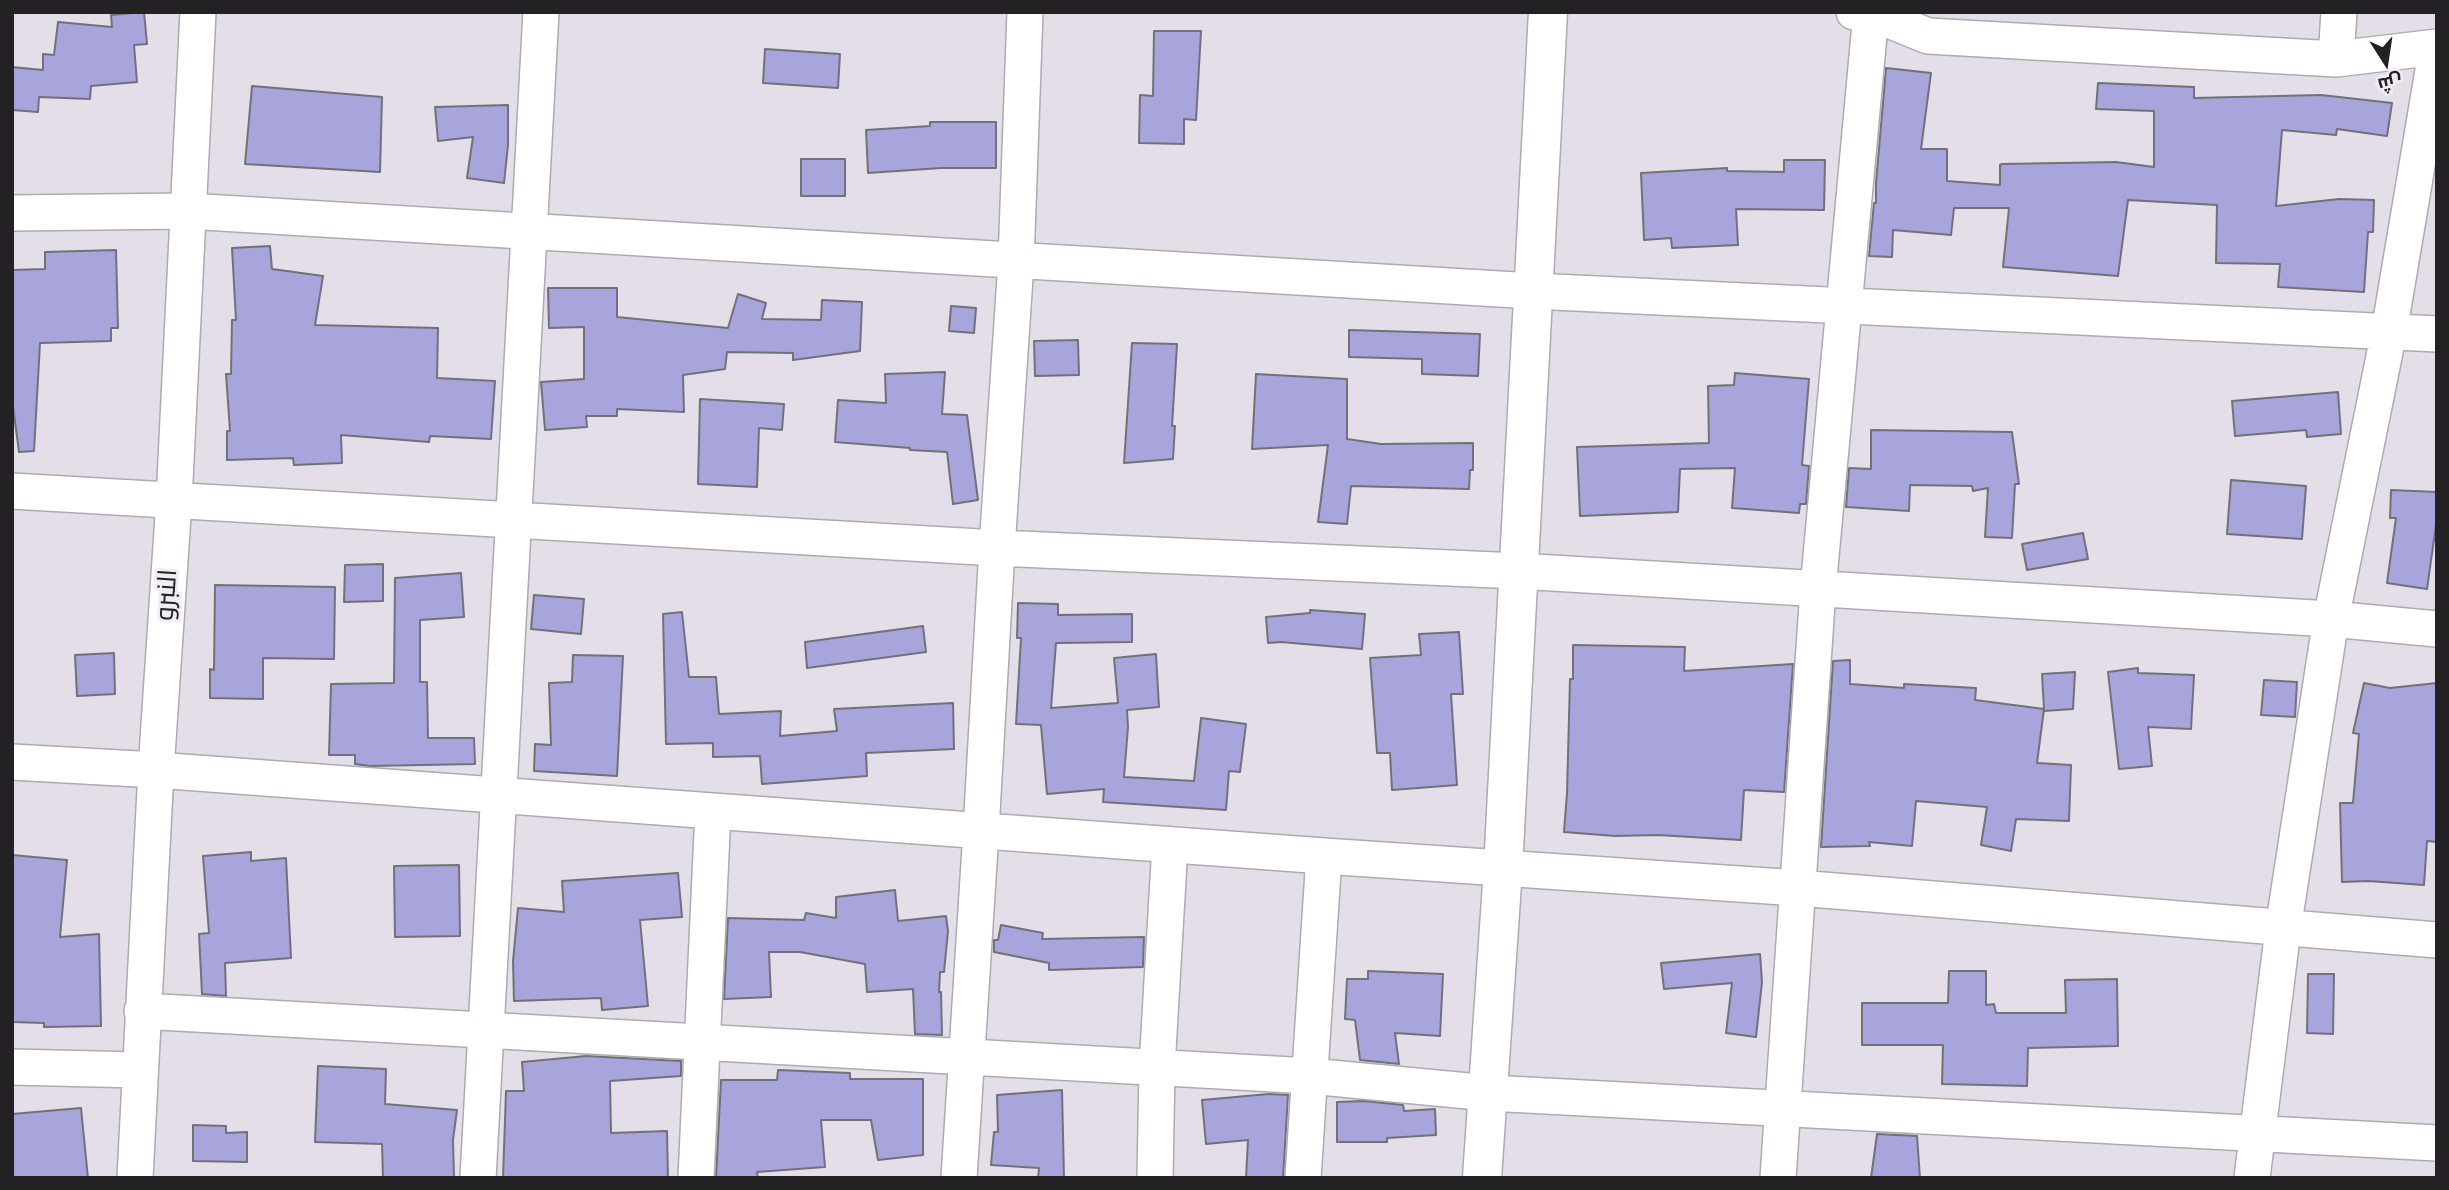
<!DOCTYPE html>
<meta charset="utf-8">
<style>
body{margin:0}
#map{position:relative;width:2449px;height:1190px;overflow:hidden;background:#e3dee7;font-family:"Titillium Web",Cairo,sans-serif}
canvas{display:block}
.frame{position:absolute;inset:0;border:14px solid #232124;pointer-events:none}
.north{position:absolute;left:2351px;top:28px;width:70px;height:70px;-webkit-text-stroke:5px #f0ecf4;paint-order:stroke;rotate:168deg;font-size:19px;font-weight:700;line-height:28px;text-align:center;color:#232124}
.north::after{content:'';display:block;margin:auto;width:24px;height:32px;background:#232124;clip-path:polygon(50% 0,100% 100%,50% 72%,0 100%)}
</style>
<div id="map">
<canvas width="2449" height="1190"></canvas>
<div class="frame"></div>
<div class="north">ش</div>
</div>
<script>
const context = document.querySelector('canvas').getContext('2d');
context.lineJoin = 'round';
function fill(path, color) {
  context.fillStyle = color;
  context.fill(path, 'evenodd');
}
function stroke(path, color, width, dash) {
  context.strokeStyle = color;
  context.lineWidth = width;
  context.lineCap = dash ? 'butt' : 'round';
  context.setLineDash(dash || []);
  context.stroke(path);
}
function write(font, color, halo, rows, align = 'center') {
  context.font = font + ' "Titillium Web",Cairo,sans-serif';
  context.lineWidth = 6;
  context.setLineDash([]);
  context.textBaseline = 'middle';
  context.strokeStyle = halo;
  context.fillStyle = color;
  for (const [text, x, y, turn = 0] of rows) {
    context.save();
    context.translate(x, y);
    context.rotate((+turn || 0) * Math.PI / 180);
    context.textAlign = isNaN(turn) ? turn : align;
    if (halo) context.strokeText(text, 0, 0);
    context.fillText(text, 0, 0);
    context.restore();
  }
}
const building = new Path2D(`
 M 144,12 L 147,44 L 134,45 L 137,82 L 91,86 L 90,99 L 39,97 L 38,112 L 12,110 L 12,67 L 43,70 L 43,54 L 54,55 L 58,22 L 112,27 L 111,15 Z
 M 1154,31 L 1201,31 L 1196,120 L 1184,119 L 1184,144 L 1139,143 L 1140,95 L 1153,96 Z
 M 765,49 L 840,54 L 838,88 L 763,83 Z
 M 1886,68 L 1931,73 L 1921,149 L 1947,149 L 1947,181 L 2000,185 L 2000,165 L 2002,164 L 2116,162 L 2154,167 L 2154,111 L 2096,109 L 2098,83 L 2194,87 L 2194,98 L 2321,95 L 2392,103 L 2387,136 L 2337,129 L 2336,135 L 2282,130 L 2276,206 L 2339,199 L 2374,200 L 2373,232 L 2368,232 L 2364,292 L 2278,287 L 2280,264 L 2216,263 L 2217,205 L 2128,200 L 2118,276 L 2003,267 L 2009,208 L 1954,208 L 1951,235 L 1893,230 L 1892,257 L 1869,256 L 1874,203 L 1876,203 L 1876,183 Z
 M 252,86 L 382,97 L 380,172 L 245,164 Z
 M 508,105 L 508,145 L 504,183 L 467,178 L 473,137 L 438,141 L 435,107 Z
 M 930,122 L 996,122 L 996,168 L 941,168 L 868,173 L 866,130 L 930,126 Z
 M 801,159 L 845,159 L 845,196 L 801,196 Z
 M 1784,160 L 1825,160 L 1824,210 L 1736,209 L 1738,245 L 1672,248 L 1671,238 L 1644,240 L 1641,173 L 1727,168 L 1727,171 L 1784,172 Z
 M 270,246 L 272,269 L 323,276 L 315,325 L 438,328 L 437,378 L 495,381 L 491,439 L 430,436 L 429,442 L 341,435 L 342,463 L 294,465 L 293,458 L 227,460 L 227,431 L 230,431 L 226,374 L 231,374 L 232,320 L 236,320 L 232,248 Z
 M 116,250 L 118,328 L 111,328 L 111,341 L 40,343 L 34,451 L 19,452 L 12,399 L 12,270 L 45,269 L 45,252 Z
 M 548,288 L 617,288 L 617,317 L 728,328 L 738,294 L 766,303 L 762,319 L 821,320 L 822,300 L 862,302 L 860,351 L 793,360 L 793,353 L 727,352 L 725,369 L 683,375 L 684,412 L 617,409 L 617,416 L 586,416 L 587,427 L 545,430 L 541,382 L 584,379 L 584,327 L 549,328 Z
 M 951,306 L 976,308 L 974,333 L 949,331 Z
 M 1349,330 L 1480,334 L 1478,376 L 1422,374 L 1422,359 L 1349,357 Z
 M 1078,340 L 1079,375 L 1035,376 L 1034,341 Z
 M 1132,343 L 1177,344 L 1172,426 L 1175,426 L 1173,459 L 1124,463 Z
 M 945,372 L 942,414 L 967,415 L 978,500 L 953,504 L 947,452 L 910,450 L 910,448 L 835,442 L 838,400 L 886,403 L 885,374 Z
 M 1735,373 L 1809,379 L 1802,465 L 1809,466 L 1806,504 L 1800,504 L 1799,513 L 1732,508 L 1735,468 L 1680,469 L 1678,512 L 1580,516 L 1577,447 L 1709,443 L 1708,386 L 1734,385 Z
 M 1256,374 L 1347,379 L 1347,439 L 1381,444 L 1473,443 L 1473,470 L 1470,470 L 1469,489 L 1351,486 L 1347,524 L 1318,522 L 1328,445 L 1252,449 Z
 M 2338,392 L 2341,434 L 2307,437 L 2306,430 L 2235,436 L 2232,401 Z
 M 700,399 L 784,404 L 782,430 L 759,428 L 757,487 L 698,484 Z
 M 1871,430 L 2012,432 L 2019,484 L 2015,484 L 2012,538 L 1985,537 L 1988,488 L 1973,491 L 1972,486 L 1910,485 L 1909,511 L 1846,507 L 1849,468 L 1871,469 Z
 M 2231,480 L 2306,486 L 2302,539 L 2227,534 Z
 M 2391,490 L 2437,492 L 2437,518 L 2427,589 L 2387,583 L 2396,518 L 2390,518 Z
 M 2083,533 L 2088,559 L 2027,570 L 2022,544 Z
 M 383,564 L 383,601 L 344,602 L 345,565 Z
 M 461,573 L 464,617 L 420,620 L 420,682 L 427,682 L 428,738 L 474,738 L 475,764 L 370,766 L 355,764 L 355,755 L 329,755 L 331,684 L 394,683 L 395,578 Z
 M 215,585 L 335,587 L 334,659 L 263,658 L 263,699 L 210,698 L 210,669 L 214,670 Z
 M 534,595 L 584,599 L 581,634 L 531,629 Z
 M 1018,603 L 1058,604 L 1058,615 L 1132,614 L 1132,642 L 1056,643 L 1051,708 L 1118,703 L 1114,658 L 1156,654 L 1159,707 L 1127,710 L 1128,727 L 1124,777 L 1194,781 L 1201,718 L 1246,724 L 1240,772 L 1229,771 L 1226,810 L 1103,802 L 1104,789 L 1047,794 L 1041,725 L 1016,724 L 1021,638 L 1017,638 Z
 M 1310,610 L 1365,614 L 1362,649 L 1281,642 L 1268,643 L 1266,617 L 1310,613 Z
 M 682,612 L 689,677 L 716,677 L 719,714 L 781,711 L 780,736 L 837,731 L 834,709 L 953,703 L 954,749 L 866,753 L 867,776 L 762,784 L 760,756 L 713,757 L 713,743 L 666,744 L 663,614 Z
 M 923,626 L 926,652 L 807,668 L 805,642 Z
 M 1459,632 L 1463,694 L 1451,694 L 1457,785 L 1392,790 L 1390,753 L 1377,753 L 1370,658 L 1421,655 L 1419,634 Z
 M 1573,645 L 1685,647 L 1684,671 L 1793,664 L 1784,792 L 1744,790 L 1741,840 L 1658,835 L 1615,836 L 1564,832 L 1567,793 L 1570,679 L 1573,679 Z
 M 114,653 L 115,694 L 77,696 L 75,655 Z
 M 573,655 L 623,656 L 617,776 L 534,771 L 535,744 L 551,745 L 549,683 L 572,682 Z
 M 1850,660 L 1850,684 L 1904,688 L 1904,684 L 1976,688 L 1975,700 L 2044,709 L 2042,674 L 2075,672 L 2073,709 L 2044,711 L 2044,709 L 2037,763 L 2071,765 L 2069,821 L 2016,819 L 2011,851 L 1981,845 L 1987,807 L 1916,801 L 1912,846 L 1869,842 L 1870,846 L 1821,847 L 1833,661 Z
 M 2138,668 L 2138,673 L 2194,675 L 2191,729 L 2148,727 L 2152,766 L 2119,769 L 2108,672 Z
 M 2264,680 L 2297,682 L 2295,717 L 2261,715 Z
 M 2364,683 L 2390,688 L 2437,683 L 2437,842 L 2427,841 L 2424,885 L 2368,881 L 2342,882 L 2340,803 L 2353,803 L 2359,734 L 2353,733 Z
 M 251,852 L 251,861 L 286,858 L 291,958 L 225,963 L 226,996 L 202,994 L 199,934 L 209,933 L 203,856 Z
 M 12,855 L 67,860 L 60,937 L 99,934 L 101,1026 L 44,1027 L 44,1023 L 12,1022 Z
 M 459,865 L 460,936 L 395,937 L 394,866 Z
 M 678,873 L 682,917 L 640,920 L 648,1006 L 602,1010 L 601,998 L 514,1001 L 513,961 L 518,908 L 564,912 L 562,881 Z
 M 895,890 L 898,921 L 946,916 L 948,931 L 944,972 L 940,972 L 939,992 L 941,992 L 942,1035 L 915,1034 L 913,989 L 867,992 L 865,964 L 800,952 L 769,952 L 771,997 L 724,999 L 728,918 L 804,920 L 806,913 L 836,918 L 836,897 Z
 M 1001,925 L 1043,933 L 1042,939 L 1144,937 L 1143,967 L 1049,970 L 1049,963 L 994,952 L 994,940 L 998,940 Z
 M 1760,954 L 1762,982 L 1756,1037 L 1726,1033 L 1732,983 L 1664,989 L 1661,963 Z
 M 1368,971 L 1443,974 L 1440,1036 L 1395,1033 L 1399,1064 L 1360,1060 L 1355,1020 L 1345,1019 L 1347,979 L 1368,979 Z
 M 1949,971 L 1986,971 L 1986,1005 L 1994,1004 L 1996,1013 L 2066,1013 L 2065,980 L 2117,979 L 2118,1046 L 2028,1048 L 2027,1086 L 1942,1084 L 1943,1045 L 1862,1045 L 1862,1003 L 1948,1003 Z
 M 2308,974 L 2334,974 L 2333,1034 L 2307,1033 Z
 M 586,1056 L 681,1061 L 681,1076 L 610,1081 L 611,1133 L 667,1131 L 668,1178 L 503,1178 L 506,1091 L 524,1091 L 522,1062 Z
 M 318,1066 L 386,1069 L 385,1104 L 457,1110 L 453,1140 L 454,1178 L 383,1178 L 382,1144 L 315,1142 Z
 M 778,1070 L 850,1073 L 850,1079 L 923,1079 L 923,1155 L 878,1160 L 871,1120 L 821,1120 L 825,1167 L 757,1172 L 758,1178 L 716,1178 L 721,1080 L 777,1080 Z
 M 1062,1090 L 1064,1178 L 1038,1178 L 1039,1168 L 991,1165 L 994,1132 L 998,1132 L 997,1095 Z
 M 1269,1094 L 1288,1095 L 1283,1178 L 1246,1178 L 1248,1140 L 1206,1144 L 1202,1100 Z
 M 1364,1101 L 1403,1105 L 1404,1111 L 1435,1109 L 1436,1135 L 1387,1138 L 1387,1142 L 1337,1142 L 1337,1102 Z
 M 81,1108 L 88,1178 L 12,1178 L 12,1114 Z
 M 193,1125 L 226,1126 L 226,1133 L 247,1132 L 247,1162 L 193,1161 Z
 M 1877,1134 L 1917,1136 L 1920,1178 L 1871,1178 Z`);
fill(building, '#a8a4dc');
stroke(building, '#727179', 2);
const street = new Path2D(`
 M 1854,12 L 1871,13 L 1928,36 L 2336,59 L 2437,47 L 2389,332 L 2331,619 L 2283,929 L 2252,1178
 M 2336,59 L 2339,12
 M 12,213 L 187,211 L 1533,291 L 2437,334
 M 12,491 L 997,548 L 1518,571 L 2331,619 L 2437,629
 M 12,762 L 156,770 L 1324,856 L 1798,888 L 2437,940
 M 142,1011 L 1310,1076 L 1489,1093 L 2437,1143
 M 12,1067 L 139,1070
 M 135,1178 L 156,770 L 174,501 L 198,12
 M 478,1178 L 541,12
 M 696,1178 L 713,811
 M 959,1178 L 981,831 L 997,548 L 1016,262 L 1025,12
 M 1155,1178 L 1157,1067 L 1170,845
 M 1303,1178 L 1324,856
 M 1778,1178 L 1818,589 L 1871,13`);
const secondary = new Path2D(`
 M 1482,1178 L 1503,869 L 1548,12`);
stroke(street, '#aeaab2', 38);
stroke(secondary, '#aeaab2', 41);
stroke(street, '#fff', 35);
stroke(secondary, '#fff', 38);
write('26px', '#232124', '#f0ecf4', [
 ["النبرو",168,595,-86]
]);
</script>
